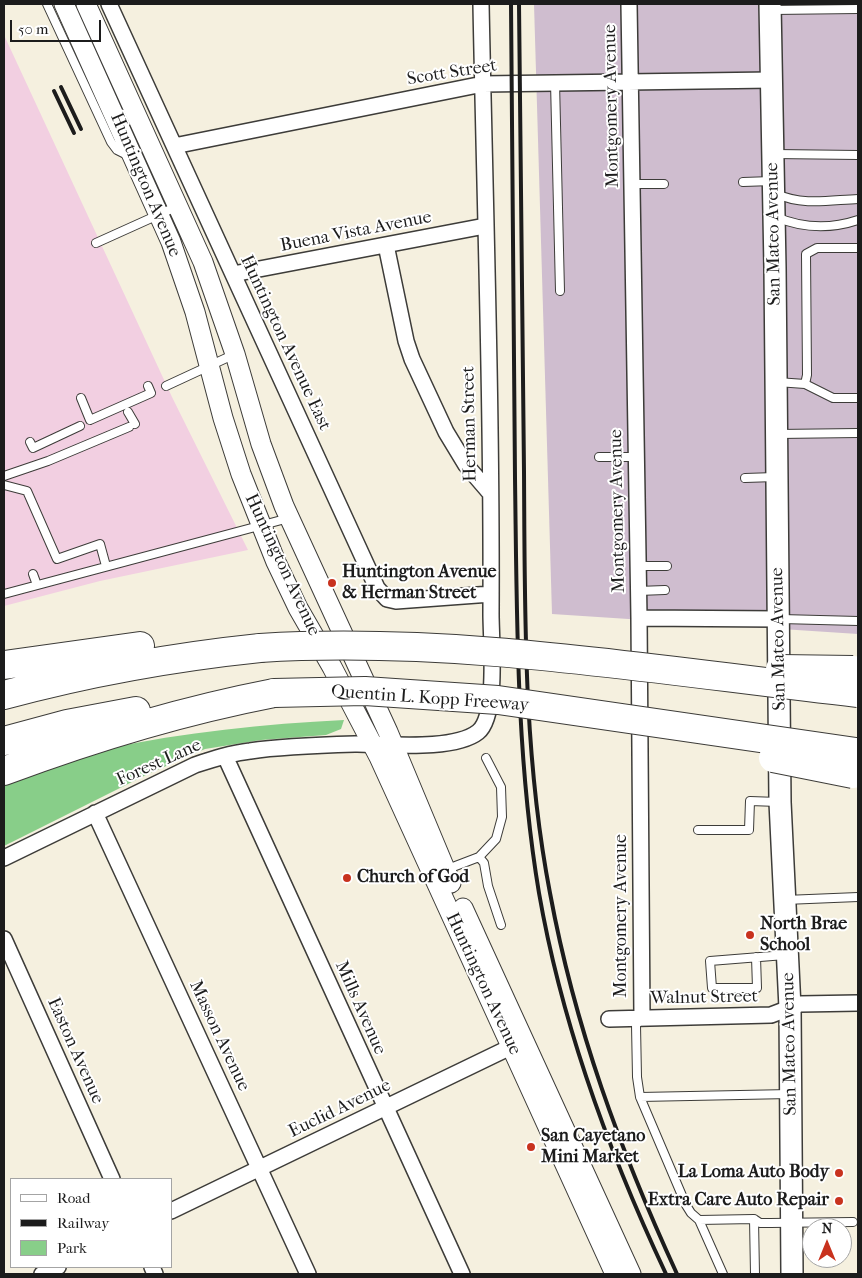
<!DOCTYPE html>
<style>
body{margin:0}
#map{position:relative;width:862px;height:1278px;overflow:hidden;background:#f5f0df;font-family:"IM FELL French Canon",serif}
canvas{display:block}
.frame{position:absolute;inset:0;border:5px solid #1c1c1c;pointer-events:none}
.legend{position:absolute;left:10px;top:1178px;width:162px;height:90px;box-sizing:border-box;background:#fff;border:1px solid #a4a4a4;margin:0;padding:6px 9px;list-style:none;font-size:15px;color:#1c1c1c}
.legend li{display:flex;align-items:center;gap:10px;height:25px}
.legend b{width:25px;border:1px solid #a4a4a4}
.north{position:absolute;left:802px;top:1218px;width:50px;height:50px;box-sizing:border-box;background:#fff;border:1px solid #a4a4a4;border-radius:50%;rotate:0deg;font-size:14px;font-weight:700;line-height:20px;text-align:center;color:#1c1c1c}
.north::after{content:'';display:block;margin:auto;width:18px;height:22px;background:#c8321e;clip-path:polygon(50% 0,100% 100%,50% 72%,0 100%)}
.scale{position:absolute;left:10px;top:20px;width:91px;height:22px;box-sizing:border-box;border:2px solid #1c1c1c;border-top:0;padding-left:6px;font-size:15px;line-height:18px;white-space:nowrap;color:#1c1c1c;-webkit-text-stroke:4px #fff;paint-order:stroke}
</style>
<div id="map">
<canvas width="862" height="1278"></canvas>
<div class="frame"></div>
<ul class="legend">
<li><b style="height:6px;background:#fff"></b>Road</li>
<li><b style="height:6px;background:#1c1c1c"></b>Railway</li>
<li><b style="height:14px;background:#88ce89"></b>Park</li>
</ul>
<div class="north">N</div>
<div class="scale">50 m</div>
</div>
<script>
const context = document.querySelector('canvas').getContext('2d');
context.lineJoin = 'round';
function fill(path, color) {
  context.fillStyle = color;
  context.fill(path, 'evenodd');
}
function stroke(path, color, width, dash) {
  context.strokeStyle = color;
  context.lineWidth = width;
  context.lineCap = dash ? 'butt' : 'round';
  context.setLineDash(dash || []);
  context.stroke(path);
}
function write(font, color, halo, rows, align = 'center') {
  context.font = font + ' "IM FELL French Canon",serif';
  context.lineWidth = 4;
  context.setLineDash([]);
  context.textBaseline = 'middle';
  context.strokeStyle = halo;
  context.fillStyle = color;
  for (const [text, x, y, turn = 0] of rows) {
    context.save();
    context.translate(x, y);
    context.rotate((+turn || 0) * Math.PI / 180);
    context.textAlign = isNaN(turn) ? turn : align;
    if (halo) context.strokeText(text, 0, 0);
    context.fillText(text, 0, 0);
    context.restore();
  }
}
fill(new Path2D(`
 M 4,35 L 172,397 L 248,550 L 100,581 L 4,606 Z`), '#f2cfe1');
fill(new Path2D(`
 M 534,4 L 858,4 L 858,634 L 552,614 Z`), '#cfbdcf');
fill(new Path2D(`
 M 344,720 L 341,729 L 326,735 L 261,740 L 205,749 L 148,774 L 4,846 L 4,778 C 38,768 72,756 106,749 C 185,732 264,724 344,720 Z`), '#88ce89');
const service = new Path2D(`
 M 47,4 L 111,142 L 117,150 L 129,156
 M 772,10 L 858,9
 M 555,82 L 560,291
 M 775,154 L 858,155
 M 743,182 L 772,181
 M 632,184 L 664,184
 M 777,194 C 802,206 831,200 858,199
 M 776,217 C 802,228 831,229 858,220
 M 96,243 L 178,206
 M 777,382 L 805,384 L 833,398 L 858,398
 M 805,384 L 807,375 L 806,254 L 817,248 L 858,248
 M 166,386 L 235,354
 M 81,398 L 90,420 L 151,393 L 148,386
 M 128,412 L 135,424
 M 778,434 L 858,433
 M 30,442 L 33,448 L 80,426
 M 599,457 L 636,457
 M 4,476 L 48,461 L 129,427
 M 745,478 L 775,477
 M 4,485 L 27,491 L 57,559 L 100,544 L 106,566
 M 638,566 L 667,566
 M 33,574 L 37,585
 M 638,591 L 665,590
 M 4,594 L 289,518
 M 781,619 L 858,621
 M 698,830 L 749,830 L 750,801 L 778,802
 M 479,857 L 496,839 L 502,817 L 501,787 L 486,758
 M 445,870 L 479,857 L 484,863 L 488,886 L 501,925
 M 785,900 L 858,897
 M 756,957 L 757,988 L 712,988 L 710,961 L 785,955
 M 642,1018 L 636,1025 L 637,1077 L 640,1097 L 686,1205 L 691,1213 L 699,1220 L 723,1274
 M 640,1097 L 790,1094
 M 754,1219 L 755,1274
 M 699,1220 L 754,1219 L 760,1223 L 770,1223 L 853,1222`);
const minor = new Path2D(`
 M 109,4 L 377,588 L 387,599 L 396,601 L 491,594
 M 629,4 L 639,618 L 642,1018
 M 174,146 L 483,84 L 772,80
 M 386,245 L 406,341 L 412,359 L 446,432 L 466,465 L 490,493
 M 233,274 L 485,226
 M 639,618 L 779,619
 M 225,756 L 462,1274
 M 95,813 L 308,1274
 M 4,858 L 195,765 C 213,759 231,753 250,751 C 284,746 322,745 357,744 C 387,744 454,751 478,732 C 498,716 491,640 491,614 C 492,410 485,207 481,4
 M 4,939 L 112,1179
 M 609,1019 L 771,1015 L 800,1004 L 858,1003
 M 171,1211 L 521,1042
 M 152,1267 L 155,1274
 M 42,1274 L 58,1267`);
const tertiary = new Path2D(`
 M 64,4 L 171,242 L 195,312 L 223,418 L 241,474 L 276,562 L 298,608 L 332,667 L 379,757 L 615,1274
 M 86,4 L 203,262 L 235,354 L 261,444 L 284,506 L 388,732 L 451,883
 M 463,908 L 631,1274`);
const secondary = new Path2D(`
 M 770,4 L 775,268 L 780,802 L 790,1008 L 792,1274`);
const motorway = new Path2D(`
 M 4,665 L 140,646
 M 4,695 C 89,672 173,657 260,648
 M 4,741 L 67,724 L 136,711
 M 4,771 C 92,738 181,711 274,693`);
stroke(service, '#3d3c39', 10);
stroke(minor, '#3d3c39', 18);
stroke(tertiary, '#3d3c39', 21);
stroke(secondary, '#3d3c39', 24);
stroke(motorway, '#3d3c39', 30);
stroke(service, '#fff', 8);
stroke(minor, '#fff', 15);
stroke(tertiary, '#fff', 19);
stroke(secondary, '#fff', 21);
stroke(motorway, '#fff', 28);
stroke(new Path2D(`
 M 511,4 C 512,162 514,320 515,478 C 517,617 516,756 539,893 C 562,1025 609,1153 666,1274
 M 519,4 C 520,160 522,316 524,472 C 525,612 523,754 550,893 C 575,1028 620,1150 677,1274
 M 61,87 L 81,129
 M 54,91 L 74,133`), '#1c1c1c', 4);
const motorwayBridge = new Path2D(`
 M 260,648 C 461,636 659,671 858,693
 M 780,669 L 853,670
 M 274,693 L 365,691 L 498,700 L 856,752
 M 773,758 L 853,774`);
stroke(motorwayBridge, '#3d3c39', 30, []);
stroke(motorwayBridge, '#fff', 28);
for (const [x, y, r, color] of [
 [332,583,5,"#c8321e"],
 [347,878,5,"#c8321e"],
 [750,935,5,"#c8321e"],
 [531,1147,5,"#c8321e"],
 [839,1173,5,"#c8321e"],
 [839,1201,5,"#c8321e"]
]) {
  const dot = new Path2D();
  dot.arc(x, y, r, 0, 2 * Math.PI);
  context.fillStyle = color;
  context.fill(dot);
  stroke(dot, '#fff', 2);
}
write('18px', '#1c1c1c', '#fff', [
 ["Scott Street",452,73,-9],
 ["Montgomery Avenue",612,106,-91],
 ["Huntington Avenue",145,185,67],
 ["Buena Vista Avenue",356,232,-11],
 ["San Mateo Avenue",774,234,-91],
 ["Huntington Avenue East",285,343,65],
 ["Herman Street",470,424,-91],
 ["Montgomery Avenue",618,511,-91],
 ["Huntington Avenue",282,565,65],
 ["San Mateo Avenue",779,639,-91],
 ["Quentin L. Kopp Freeway",430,699,4],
 ["Forest Lane",159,763,-24],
 ["Montgomery Avenue",622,916,-90],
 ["Huntington Avenue",483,984,65],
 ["Walnut Street",704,998,-1],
 ["Mills Avenue",360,1008,66],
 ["Masson Avenue",219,1036,65],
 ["San Mateo Avenue",790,1044,-91],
 ["Easton Avenue",75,1051,66],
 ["Euclid Avenue",340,1109,-26]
]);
write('bold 18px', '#1c1c1c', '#fff', [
 ["Huntington Avenue",342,573],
 ["& Herman Street",342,594],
 ["Church of God",357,878],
 ["North Brae",760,925],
 ["School",760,946],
 ["San Cayetano",541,1137],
 ["Mini Market",541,1158],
 ["La Loma Auto Body",829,1173,"right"],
 ["Extra Care Auto Repair",829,1201,"right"]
], 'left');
</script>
